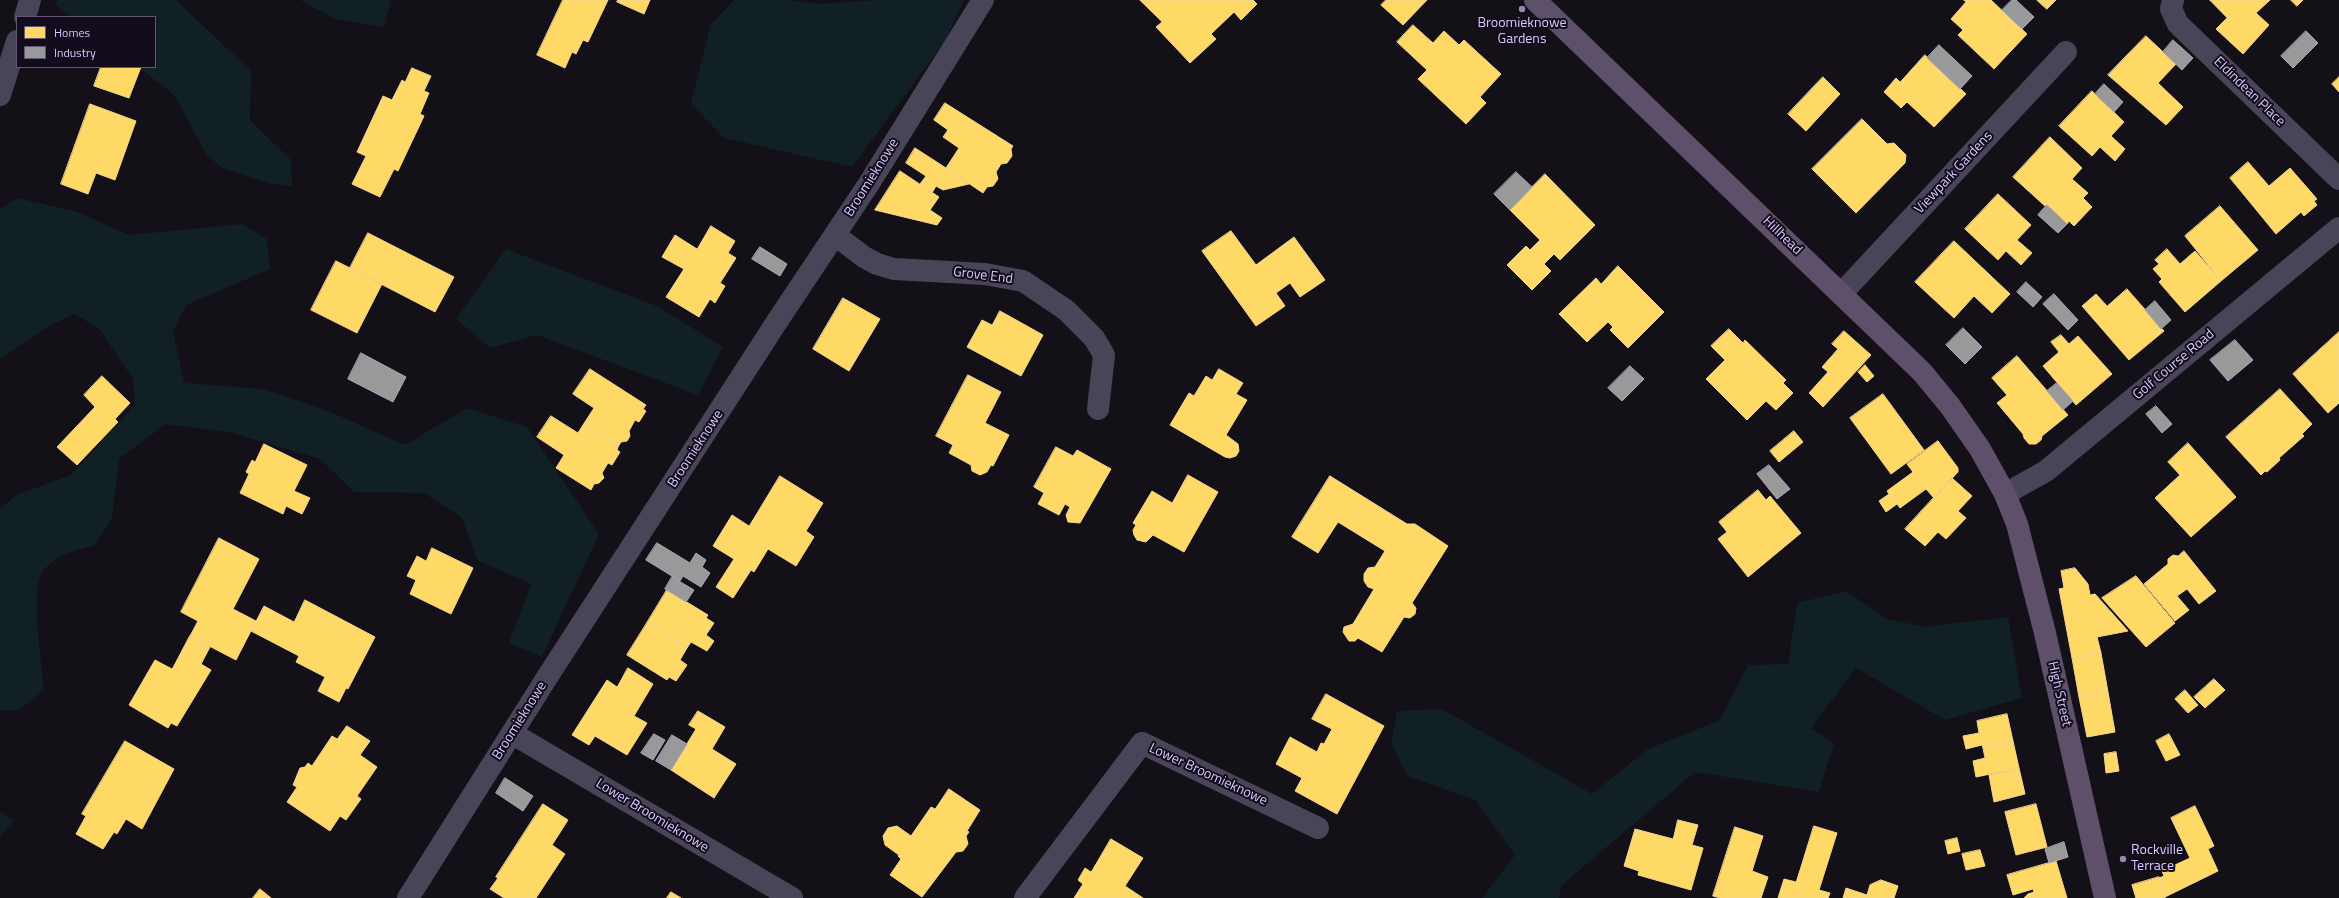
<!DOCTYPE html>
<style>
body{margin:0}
#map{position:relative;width:2339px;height:898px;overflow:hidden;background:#131018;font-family:"Titillium Web",sans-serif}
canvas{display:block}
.legend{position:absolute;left:16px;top:16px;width:140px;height:52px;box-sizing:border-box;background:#120c1c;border:1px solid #625876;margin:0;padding:5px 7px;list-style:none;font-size:12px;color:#d9cafc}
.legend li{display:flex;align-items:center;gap:8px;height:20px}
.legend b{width:20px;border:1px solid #625876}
</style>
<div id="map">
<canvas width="2339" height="898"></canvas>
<ul class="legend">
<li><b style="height:11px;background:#ffd966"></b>Homes</li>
<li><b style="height:11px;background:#999"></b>Industry</li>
</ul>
</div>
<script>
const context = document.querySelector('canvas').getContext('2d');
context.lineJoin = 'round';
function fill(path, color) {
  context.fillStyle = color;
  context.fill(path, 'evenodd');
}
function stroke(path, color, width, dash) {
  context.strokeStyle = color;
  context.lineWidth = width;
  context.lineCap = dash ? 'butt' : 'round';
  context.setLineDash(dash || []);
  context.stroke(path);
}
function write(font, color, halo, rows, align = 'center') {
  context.font = font + ' "Titillium Web",sans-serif';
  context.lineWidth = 4;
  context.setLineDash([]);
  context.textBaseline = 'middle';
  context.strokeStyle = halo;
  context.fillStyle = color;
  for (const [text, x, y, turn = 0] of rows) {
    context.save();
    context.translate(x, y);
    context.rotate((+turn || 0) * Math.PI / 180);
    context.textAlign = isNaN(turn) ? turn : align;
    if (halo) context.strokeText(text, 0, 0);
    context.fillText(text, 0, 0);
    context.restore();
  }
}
fill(new Path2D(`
 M 57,0 L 176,0 L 251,71 L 250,120 L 291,160 L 292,186 L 270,184 L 222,168 L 206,154 L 174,95 L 138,67 L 155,67 L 155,17 L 72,17 L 56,5 Z
 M 300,0 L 391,0 L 384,27 L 335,19 Z
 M 734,0 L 790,0 L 818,4 L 877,0 L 964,0 L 945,41 L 852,167 L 724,138 L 691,104 L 711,24 Z
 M 17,198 L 78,212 L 129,235 L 242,224 L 267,239 L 270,269 L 186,305 L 173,331 L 184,383 L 264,389 L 328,411 L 405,445 L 467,408 L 527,427 L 599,534 L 542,657 L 509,643 L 531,584 L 477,560 L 462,518 L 424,493 L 354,492 L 320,459 L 229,432 L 166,424 L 119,459 L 112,518 L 95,545 C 76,550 54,555 42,573 C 30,591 42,666 44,690 L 19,710 L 0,710 L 0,509 L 16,495 L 71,475 L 135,405 L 133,379 L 100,330 L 75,314 L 49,326 L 0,359 L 0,209 Z
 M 506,249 L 659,307 L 723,347 L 698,395 L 537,335 L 490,348 L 456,319 Z
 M 1846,591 L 1887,619 L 1925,627 L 2008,617 L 2022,698 L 1945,720 L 1856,668 L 1811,728 L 1834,743 L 1819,792 L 1695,772 L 1562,885 L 1559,898 L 1482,898 L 1515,855 L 1475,800 L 1407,776 L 1391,743 L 1397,711 L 1442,709 L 1592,794 L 1648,749 L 1720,720 L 1748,665 L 1788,664 L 1797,603 Z
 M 0,811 L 14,821 L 0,836 Z`), '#102024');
const homes = new Path2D(`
 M 563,0 L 608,0 L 588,42 L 583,40 L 576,54 L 572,52 L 565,68 L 537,55 Z
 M 618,0 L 650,0 L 644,14 L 617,2 Z
 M 1140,0 L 1253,0 L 1257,4 L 1241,20 L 1234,12 L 1211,34 L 1216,39 L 1190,63 L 1156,27 L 1162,22 Z
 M 1386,0 L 1427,0 L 1403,25 L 1381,5 Z
 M 1964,0 L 1991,0 L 2027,34 L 1994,69 L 1958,35 L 1963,30 L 1951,19 L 1966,2 Z
 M 2037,0 L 2056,0 L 2047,9 Z
 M 2210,0 L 2270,0 L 2256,13 L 2269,25 L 2243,54 L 2216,29 L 2227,18 Z
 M 2291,0 L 2303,0 L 2297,6 Z
 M 1413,25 L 1433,43 L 1444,31 L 1459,45 L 1464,40 L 1501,74 L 1480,97 L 1486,103 L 1466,124 L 1418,79 L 1427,70 L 1397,42 Z
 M 2146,36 L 2176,64 L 2158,83 L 2183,107 L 2166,125 L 2108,75 Z
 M 1925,55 L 1966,94 L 1934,127 L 1907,102 L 1901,108 L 1884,92 L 1896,78 L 1900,82 Z
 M 101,67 L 141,67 L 129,98 L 94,86 Z
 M 412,68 L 431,76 L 424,91 L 429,93 L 420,114 L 424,116 L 398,171 L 394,169 L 380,197 L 352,184 L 366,156 L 357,152 L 383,96 L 392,100 L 402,80 L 405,82 Z
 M 1823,77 L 1840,94 L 1806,131 L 1788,114 Z
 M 2339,77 L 2339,92 L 2332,84 Z
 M 2092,91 L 2124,122 L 2111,136 L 2125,149 L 2115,161 L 2100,147 L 2092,156 L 2059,126 Z
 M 945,103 L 1013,146 L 1011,149 L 1012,156 L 1007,163 L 1001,164 L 996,172 L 998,179 L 993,186 L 987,187 L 983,193 L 946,168 L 959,148 L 943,137 L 948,130 L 934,120 Z
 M 90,104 L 136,121 L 115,180 L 96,173 L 88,194 L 61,184 Z
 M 1862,119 L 1887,144 L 1894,143 L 1906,155 L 1905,163 L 1856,213 L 1812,169 Z
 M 2050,137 L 2082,168 L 2072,179 L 2088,193 L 2083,198 L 2092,207 L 2074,226 L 2069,221 L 2067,224 L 2047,205 L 2045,206 L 2013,177 Z
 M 915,148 L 946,168 L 969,184 L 943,190 L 936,186 L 932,193 L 920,184 L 926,176 L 906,163 Z
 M 2248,162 L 2269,186 L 2290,168 L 2317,199 L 2314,201 L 2317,205 L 2304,216 L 2301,212 L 2276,234 L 2230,178 Z
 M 900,171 L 939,197 L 930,210 L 942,218 L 937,225 L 875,210 Z
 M 1545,174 L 1595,225 L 1560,260 L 1554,254 L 1544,264 L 1551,271 L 1532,290 L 1507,265 L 1526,246 L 1530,250 L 1540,240 L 1510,210 Z
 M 1998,194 L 2031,225 L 2017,240 L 2032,253 L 2021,265 L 2006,251 L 1998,260 L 1965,229 Z
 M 2220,206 L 2258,250 L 2221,281 L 2185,236 Z
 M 711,226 L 735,241 L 728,253 L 736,258 L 720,283 L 725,286 L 715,303 L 710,299 L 699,317 L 666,297 L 684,269 L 662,257 L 675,235 L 697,249 Z
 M 1231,231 L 1256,265 L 1294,237 L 1325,280 L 1300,297 L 1290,283 L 1276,293 L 1285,306 L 1256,326 L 1202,251 Z
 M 368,233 L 454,277 L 435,312 L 350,268 Z
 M 1954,241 L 2010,294 L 1992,313 L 1974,296 L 1954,318 L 1915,282 Z
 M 2167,249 L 2180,264 L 2195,251 L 2221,281 L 2185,312 L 2159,282 L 2162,279 L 2153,269 L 2159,264 L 2155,260 Z
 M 336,261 L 382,284 L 357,333 L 311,310 Z
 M 1618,266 L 1664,312 L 1628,348 L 1610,330 L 1613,327 L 1608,322 L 1587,342 L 1559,314 L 1596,278 L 1601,284 Z
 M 2127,289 L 2164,331 L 2129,360 L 2082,306 L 2096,294 L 2107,306 Z
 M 843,298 L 880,319 L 849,371 L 813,349 Z
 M 1000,311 L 1043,335 L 1021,376 L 967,347 L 982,320 L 992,325 Z
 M 1729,329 L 1743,343 L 1745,340 L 1786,380 L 1783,383 L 1793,393 L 1776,410 L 1766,401 L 1747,420 L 1706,379 L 1725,360 L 1711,346 Z
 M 1844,331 L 1871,355 L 1823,407 L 1809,393 L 1828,372 L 1822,367 L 1838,349 L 1832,344 Z
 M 2339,332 L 2339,403 L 2328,413 L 2293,374 Z
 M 2061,335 L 2069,344 L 2078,336 L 2112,374 L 2076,405 L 2043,366 L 2059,352 L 2051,342 Z
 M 2017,356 L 2068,415 L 2042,436 L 2041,440 L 2036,444 L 2029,444 L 2024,438 L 2023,434 L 1997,403 L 2007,395 L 1992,378 Z
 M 1865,365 L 1874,376 L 1867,382 L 1858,372 Z
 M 590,369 L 646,405 L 643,409 L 646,411 L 639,422 L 635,420 L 629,431 L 630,436 L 627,441 L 621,442 L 618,447 L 583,425 L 594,408 L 573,394 Z
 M 1219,369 L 1243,383 L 1236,394 L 1247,400 L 1226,435 L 1238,444 L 1239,451 L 1236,456 L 1230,458 L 1225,457 L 1170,425 L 1189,393 L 1194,396 L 1206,376 L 1212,380 Z
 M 968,375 L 1001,392 L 985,423 L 1009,435 L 993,466 L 991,465 L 987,472 L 980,475 L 972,471 L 971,465 L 949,453 L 953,445 L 936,436 Z
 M 102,376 L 130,403 L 115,419 L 118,422 L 77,465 L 57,447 L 95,407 L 84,395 Z
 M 2280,389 L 2312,424 L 2302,434 L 2304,436 L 2279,458 L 2280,460 L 2267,472 L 2265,471 L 2261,475 L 2226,437 Z
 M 1883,394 L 1924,450 L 1891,474 L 1850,418 Z
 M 551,416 L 578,433 L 583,425 L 618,447 L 617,450 L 620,452 L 612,465 L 608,463 L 602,473 L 604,478 L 599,483 L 594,484 L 591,490 L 556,468 L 564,455 L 537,437 Z
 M 1794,431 L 1803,442 L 1779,462 L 1770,451 Z
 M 1938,441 L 1958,468 L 1958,472 L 1934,498 L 1926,489 L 1900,508 L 1897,504 L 1886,512 L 1879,501 L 1889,494 L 1887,491 L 1913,472 L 1907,464 Z
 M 2188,443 L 2236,497 L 2191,537 L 2155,498 L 2180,475 L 2168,462 Z
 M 264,444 L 307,465 L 294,491 L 310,498 L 302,514 L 286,506 L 283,514 L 240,493 L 249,474 L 246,472 L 252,460 L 255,462 Z
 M 1056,447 L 1073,456 L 1077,450 L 1111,469 L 1080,523 L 1068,522 L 1066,515 L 1070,507 L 1065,504 L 1059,515 L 1038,504 L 1044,493 L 1034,487 Z
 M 1188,475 L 1218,492 L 1184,552 L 1153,535 L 1146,542 L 1137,540 L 1134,535 L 1133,530 L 1136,525 L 1133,523 L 1152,491 L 1172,503 Z
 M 780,476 L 823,503 L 806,531 L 814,537 L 796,566 L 768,549 L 754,572 L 751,570 L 733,598 L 716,587 L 734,559 L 713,546 L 732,515 L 749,526 Z
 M 1330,476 L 1407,524 L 1415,524 L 1448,546 L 1412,603 L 1416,608 L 1415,614 L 1410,618 L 1404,617 L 1382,652 L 1358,638 L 1355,641 L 1349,641 L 1343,632 L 1344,627 L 1353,624 L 1374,589 L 1368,587 L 1364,581 L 1364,574 L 1368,568 L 1375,567 L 1385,551 L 1338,522 L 1318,553 L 1292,537 Z
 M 1952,478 L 1972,496 L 1958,511 L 1966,518 L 1946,539 L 1938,532 L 1925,546 L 1905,529 Z
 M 1758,490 L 1766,500 L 1770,496 L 1801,533 L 1748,577 L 1718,539 L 1727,532 L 1719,522 Z
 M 219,538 L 259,559 L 233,609 L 256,621 L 236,660 L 190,636 L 198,621 L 181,612 Z
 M 432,548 L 473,568 L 451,614 L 410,594 L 416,580 L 407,576 L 417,556 L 426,561 Z
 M 2184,551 L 2216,591 L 2199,604 L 2187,589 L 2177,596 L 2189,610 L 2175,621 L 2144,584 L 2168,564 L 2168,559 L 2173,555 L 2178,556 Z
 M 2075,568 L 2088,584 L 2090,595 L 2095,594 L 2128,631 L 2097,637 L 2101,653 L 2072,658 L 2059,589 L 2064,588 L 2061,571 Z
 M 2136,576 L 2175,623 L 2146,647 L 2102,598 Z
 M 667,590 L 708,615 L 706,618 L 714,623 L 706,635 L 714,641 L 707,651 L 691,642 L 687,648 L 647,623 Z
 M 305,600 L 375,637 L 348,689 L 346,688 L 339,702 L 318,691 L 325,677 L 296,662 L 299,656 L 251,631 L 264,606 L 294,622 Z
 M 647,623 L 687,648 L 680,660 L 687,665 L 676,681 L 669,677 L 667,680 L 627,655 Z
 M 190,636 L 210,647 L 201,664 L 211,670 L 177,726 L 171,723 L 168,728 L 129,705 L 155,660 L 172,669 Z
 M 2101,653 L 2108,692 L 2079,697 L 2072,658 Z
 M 628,668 L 653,684 L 634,716 L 647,723 L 627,755 L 595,736 L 589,745 L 572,735 L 607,680 L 617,687 Z
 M 2214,679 L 2225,690 L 2205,708 L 2194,697 Z
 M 2185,690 L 2198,705 L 2188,713 L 2175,699 Z
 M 2108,692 L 2115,732 L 2087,737 L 2079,697 Z
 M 1326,694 L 1384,726 L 1337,814 L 1295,791 L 1302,778 L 1276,764 L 1290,737 L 1317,752 L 1321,743 L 1324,744 L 1332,729 L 1312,719 Z
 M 698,711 L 725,727 L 712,749 L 736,764 L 714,798 L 671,770 L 696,729 L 689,725 Z
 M 2007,714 L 2013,741 L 1983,748 L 1982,745 L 1966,749 L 1963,736 L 1979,733 L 1977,721 Z
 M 347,726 L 370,741 L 360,755 L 377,767 L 357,796 L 361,799 L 346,820 L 340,816 L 330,831 L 287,802 L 297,787 L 293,785 L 300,768 L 305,767 L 308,763 L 312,766 L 332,736 L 337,739 Z
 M 2169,734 L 2180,755 L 2166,761 L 2156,741 Z
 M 125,741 L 174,769 L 142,829 L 126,819 L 117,834 L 114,832 L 103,849 L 76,834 L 86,816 L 82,814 Z
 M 2013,741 L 2019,768 L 1976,777 L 1973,761 L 1985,758 L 1983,748 Z
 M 2116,752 L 2119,771 L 2106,773 L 2104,754 Z
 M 2019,768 L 2025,794 L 1994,802 L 1989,775 Z
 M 949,789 L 980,810 L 967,831 L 969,832 L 966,836 L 968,844 L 963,851 L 956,852 L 922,897 L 890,875 L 901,859 L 898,856 L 899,855 L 885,845 L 883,836 L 888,828 L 897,826 L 911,836 L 931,807 L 935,809 Z
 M 543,804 L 568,820 L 552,845 L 565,854 L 536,898 L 504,898 L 490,889 L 498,878 L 496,877 Z
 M 2036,804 L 2047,847 L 2016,855 L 2005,812 Z
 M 2195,806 L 2214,846 L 2208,849 L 2218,871 L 2165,897 L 2159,878 L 2164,876 L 2162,871 L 2190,858 L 2171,818 Z
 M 1678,820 L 1698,825 L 1692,845 L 1703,848 L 1691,890 L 1638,875 L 1639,871 L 1624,866 L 1635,829 L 1673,839 Z
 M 1814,826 L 1837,833 L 1819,890 L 1830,893 L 1828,898 L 1778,898 L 1784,879 L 1796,882 Z
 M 1735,827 L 1763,836 L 1752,871 L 1768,877 L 1761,898 L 1720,898 L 1713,896 Z
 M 1957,838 L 1960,851 L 1948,854 L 1945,841 Z
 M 1111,839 L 1143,858 L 1125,886 L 1143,898 L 1074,898 L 1083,884 L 1078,880 L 1085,868 L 1091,872 Z
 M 1980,850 L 1985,866 L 1966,870 L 1962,854 Z
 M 2056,861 L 2067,898 L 2024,898 L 2028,894 L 2034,892 L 2033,889 L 2013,895 L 2007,875 Z
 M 2159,877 L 2165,898 L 2136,898 L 2132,885 Z
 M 1881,880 L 1898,886 L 1894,898 L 1843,898 L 1846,888 L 1867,895 L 1870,885 Z
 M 260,889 L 271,898 L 253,898 Z
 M 671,892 L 681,898 L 667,898 Z`);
fill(homes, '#ffd966');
stroke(homes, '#f4d493', 1);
const industry = new Path2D(`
 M 2012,0 L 2016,0 L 2034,17 L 2022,29 L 2002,10 Z
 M 2306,31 L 2318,43 L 2293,68 L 2281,56 Z
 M 2173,40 L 2193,58 L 2182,70 L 2163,52 Z
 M 1939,45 L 1972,76 L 1960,89 L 1927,58 Z
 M 2104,84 L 2123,102 L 2114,112 L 2095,94 Z
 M 1516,172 L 1532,187 L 1510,210 L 1494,194 Z
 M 2047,205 L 2067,224 L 2058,233 L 2038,215 Z
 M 760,247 L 787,264 L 780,276 L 752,259 Z
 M 2026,282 L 2042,297 L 2033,307 L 2017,292 Z
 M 2054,294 L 2078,320 L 2068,330 L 2043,304 Z
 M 2155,301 L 2171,320 L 2161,329 L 2145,310 Z
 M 1963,328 L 1982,347 L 1965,364 L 1946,345 Z
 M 2235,340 L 2253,360 L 2228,381 L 2210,360 Z
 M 361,353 L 406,377 L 393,402 L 348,379 Z
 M 1630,366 L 1644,379 L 1622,401 L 1608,388 Z
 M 2057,383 L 2073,401 L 2063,410 L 2047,391 Z
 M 2156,406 L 2172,424 L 2162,433 L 2146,414 Z
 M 1769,465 L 1790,489 L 1777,499 L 1757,474 Z
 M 657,543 L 690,563 L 696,553 L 706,560 L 702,567 L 710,573 L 701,587 L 683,576 L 680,581 L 646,560 Z
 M 672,577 L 694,590 L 686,602 L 665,589 Z
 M 654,734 L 665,740 L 653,760 L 641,753 Z
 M 672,735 L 687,744 L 671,770 L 656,761 Z
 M 505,778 L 533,796 L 523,811 L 496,793 Z
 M 2064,842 L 2068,857 L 2049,863 L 2045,849 Z`);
fill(industry, '#999');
stroke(industry, '#aca8b7', 1);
stroke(new Path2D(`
 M 2173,0 L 2171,9 L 2178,24 L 2339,179
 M 25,17 L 30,0
 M 0,95 L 17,41
 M 835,235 L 864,257 L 877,264 L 894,269 L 985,274 L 1023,281 L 1066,310 L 1094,338 L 1104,355 L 1098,409
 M 1842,293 L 2066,52
 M 2005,494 L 2046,471 L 2339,228
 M 513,734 L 792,898
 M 408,898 L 546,679 L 778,320 L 870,182 L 983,0
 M 1025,898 L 1142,743 L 1318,828`), '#494559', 22);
stroke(new Path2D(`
 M 1535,0 L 1922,372 L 1950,406 L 1980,449 L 2005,494 L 2017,524 L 2045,633 L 2105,898`), '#5e4f6a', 22);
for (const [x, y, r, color] of [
 [1522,9,4,"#9489ac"],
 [2123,859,4,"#9489ac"]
]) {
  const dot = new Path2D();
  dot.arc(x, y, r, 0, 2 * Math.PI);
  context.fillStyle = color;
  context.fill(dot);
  stroke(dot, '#120c1c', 1.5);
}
write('14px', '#d9cafc', '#120c1c', [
 ["Broomieknowe",1522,24],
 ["Gardens",1522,40],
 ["Rockville",2131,851,"left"],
 ["Terrace",2131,867,"left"]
]);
write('14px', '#d9cafc', '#120c1c', [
 ["Eldindean Place",2249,92,44],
 ["Viewpark Gardens",1954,173,-47],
 ["Broomieknowe",872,178,-58],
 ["Hillhead",1782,236,44],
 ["Grove End",983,276,7],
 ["Golf Course Road",2174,365,-40],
 ["Broomieknowe",696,449,-57],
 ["High Street",2059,694,77],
 ["Broomieknowe",520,721,-58],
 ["Lower Broomieknowe",1208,775,25],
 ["Lower Broomieknowe",652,816,31]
]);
</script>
